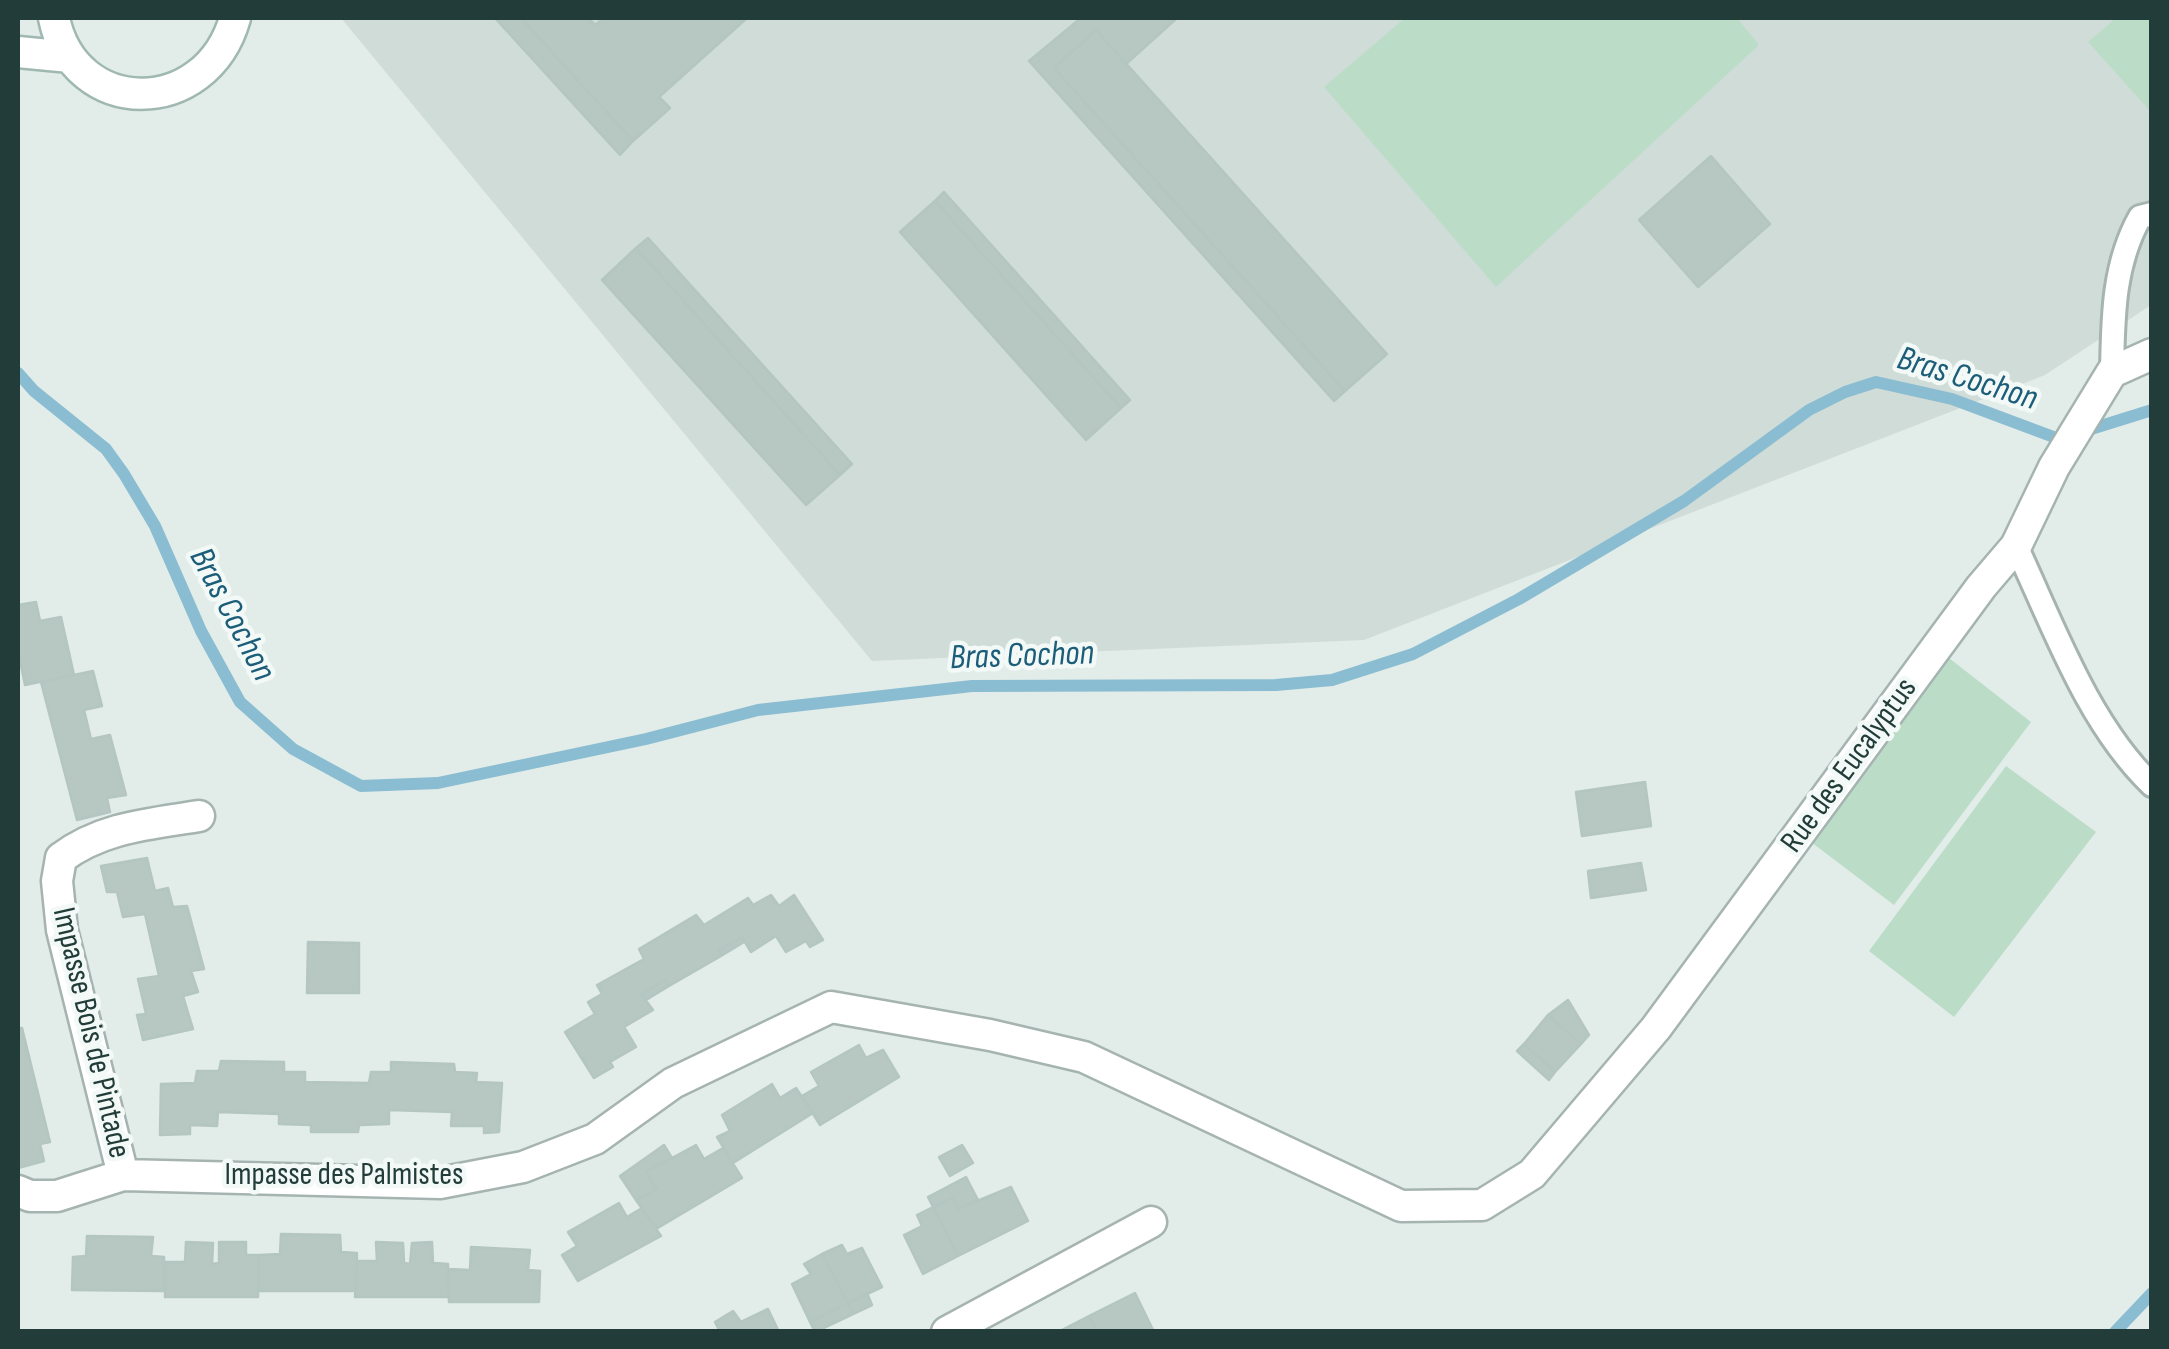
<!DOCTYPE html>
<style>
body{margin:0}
#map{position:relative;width:2169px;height:1349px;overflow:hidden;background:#e2ece9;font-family:"Sofia Sans Condensed",sans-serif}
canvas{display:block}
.frame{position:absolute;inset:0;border:20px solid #223d39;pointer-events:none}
</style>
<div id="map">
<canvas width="2169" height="1349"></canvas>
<div class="frame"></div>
</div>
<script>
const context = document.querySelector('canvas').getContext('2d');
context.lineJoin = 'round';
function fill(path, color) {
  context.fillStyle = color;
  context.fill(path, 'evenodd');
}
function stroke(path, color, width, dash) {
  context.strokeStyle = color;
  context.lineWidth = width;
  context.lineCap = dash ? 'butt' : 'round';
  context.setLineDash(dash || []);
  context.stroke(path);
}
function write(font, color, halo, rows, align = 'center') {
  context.font = font + ' "Sofia Sans Condensed",sans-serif';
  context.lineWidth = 9;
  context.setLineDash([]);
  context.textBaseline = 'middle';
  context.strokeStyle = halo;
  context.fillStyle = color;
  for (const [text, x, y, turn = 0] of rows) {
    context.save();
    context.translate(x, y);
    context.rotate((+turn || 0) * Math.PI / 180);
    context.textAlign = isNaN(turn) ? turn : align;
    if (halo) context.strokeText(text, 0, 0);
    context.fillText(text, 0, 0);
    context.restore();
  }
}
fill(new Path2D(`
 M 341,18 L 2151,18 L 2151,305 L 2045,375 L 1364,640 L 872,661 Z`), '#d0dcd8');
fill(new Path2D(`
 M 1405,18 L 1737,18 L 1759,45 L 1496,287 L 1324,87 Z
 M 2116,18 L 2151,18 L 2151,112 L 2088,42 Z
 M 1949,658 L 2031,722 L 1894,905 L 1811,842 Z
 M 2006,766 L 2096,832 L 1954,1017 L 1869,951 Z`), '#bbddc8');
stroke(new Path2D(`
 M 18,373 L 34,391 L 106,449 L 124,474 L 155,526 L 201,631 L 240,702 L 293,749 L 361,786 L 438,783 L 646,739 L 758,710 L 972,686 L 1276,685 L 1332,680 L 1413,654 L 1519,599 L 1684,501 L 1809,410 L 1845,392 L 1876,382 L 1952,399 L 2059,439 L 2152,410
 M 2115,1332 L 2152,1293`), '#8abdd1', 12);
const building = new Path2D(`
 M 495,18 L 521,18 L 633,141 L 620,155 Z
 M 521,18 L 588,18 L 595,25 L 604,18 L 747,18 L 659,97 L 670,108 L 633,141 Z
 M 1081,18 L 1177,18 L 1126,64 L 1096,30 L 1054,68 L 1345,391 L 1334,401 L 1029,61 Z
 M 1096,30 L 1387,354 L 1345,391 L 1054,68 Z
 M 1711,156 L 1770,224 L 1698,287 L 1639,220 Z
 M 944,192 L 1130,400 L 1121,408 L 935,201 Z
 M 935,201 L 1121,408 L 1086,440 L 900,232 Z
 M 648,238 L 852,464 L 840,475 L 636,248 Z
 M 636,248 L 840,475 L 806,505 L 602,280 Z
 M 36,602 L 40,621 L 61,617 L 74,675 L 25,685 L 18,651 L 18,605 Z
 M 93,671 L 102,706 L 84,710 L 91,739 L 110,735 L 126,795 L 107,798 L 110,812 L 77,820 L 41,682 Z
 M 1645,782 L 1651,826 L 1582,836 L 1576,792 Z
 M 147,858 L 155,891 L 168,888 L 173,907 L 187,906 L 204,969 L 191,971 L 198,992 L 183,996 L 193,1029 L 143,1040 L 137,1015 L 146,1014 L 138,979 L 159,976 L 145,914 L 123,917 L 117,892 L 107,892 L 101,866 Z
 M 1641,863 L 1646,890 L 1591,898 L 1588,871 Z
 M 771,895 L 779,906 L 794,895 L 823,940 L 810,947 L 806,941 L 786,952 L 776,936 L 751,952 L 742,937 L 719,950 L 721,956 L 669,986 L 665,980 L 641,994 L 653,1010 L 624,1027 L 636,1047 L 610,1062 L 613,1067 L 594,1078 L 565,1032 L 595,1014 L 588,1002 L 602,994 L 597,985 L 644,959 L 639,949 L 696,915 L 704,925 L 748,898 L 753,905 Z
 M 742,937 L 744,942 L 721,956 L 719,950 Z
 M 308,942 L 359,943 L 359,993 L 307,993 Z
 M 665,980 L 669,986 L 646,1000 L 641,994 Z
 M 1568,1000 L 1589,1035 L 1581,1044 L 1548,1015 Z
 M 1548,1015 L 1581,1044 L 1555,1072 L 1524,1044 Z
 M 18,1028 L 22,1028 L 50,1142 L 40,1144 L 44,1161 L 18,1168 Z
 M 1524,1044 L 1555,1072 L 1549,1080 L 1517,1051 Z
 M 859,1045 L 866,1058 L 883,1050 L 899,1077 L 820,1125 L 802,1096 L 819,1086 L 811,1072 Z
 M 221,1061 L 284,1062 L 284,1072 L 305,1072 L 305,1082 L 369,1083 L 371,1072 L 391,1072 L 391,1062 L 454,1064 L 455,1072 L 477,1073 L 476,1082 L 502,1083 L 499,1132 L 484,1133 L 484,1126 L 451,1126 L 452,1112 L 389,1110 L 389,1124 L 359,1125 L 358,1132 L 311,1132 L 311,1125 L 279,1124 L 279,1114 L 218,1112 L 217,1126 L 190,1125 L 190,1134 L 160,1135 L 161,1084 L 195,1083 L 197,1071 L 219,1071 Z
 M 772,1084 L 780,1098 L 796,1088 L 813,1113 L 733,1163 L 717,1137 L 730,1131 L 722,1115 Z
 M 664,1145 L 672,1158 L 646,1172 L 657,1189 L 636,1200 L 620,1176 Z
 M 696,1145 L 704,1159 L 723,1148 L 742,1178 L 656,1229 L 636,1200 L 657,1189 L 646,1172 Z
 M 962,1145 L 973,1163 L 950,1176 L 939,1157 Z
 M 966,1177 L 978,1200 L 958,1209 L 952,1198 L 933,1207 L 928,1197 Z
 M 1011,1187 L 1028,1221 L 958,1256 L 933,1207 L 952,1198 L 958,1209 Z
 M 619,1203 L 627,1217 L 642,1208 L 661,1236 L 578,1281 L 562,1255 L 577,1246 L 568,1232 Z
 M 933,1207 L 958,1256 L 923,1274 L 904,1235 L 922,1226 L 917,1215 Z
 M 281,1234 L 340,1235 L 341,1252 L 357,1253 L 356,1291 L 259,1291 L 259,1255 L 280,1254 Z
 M 87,1236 L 153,1237 L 151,1256 L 164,1257 L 164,1291 L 72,1290 L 73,1257 L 86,1256 Z
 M 186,1242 L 213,1243 L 212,1264 L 219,1263 L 219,1242 L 246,1242 L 246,1255 L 259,1255 L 258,1297 L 165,1297 L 165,1262 L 185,1262 Z
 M 376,1242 L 403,1243 L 404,1263 L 410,1264 L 412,1243 L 432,1242 L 433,1263 L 448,1264 L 449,1297 L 355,1297 L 357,1261 L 377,1261 Z
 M 842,1245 L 847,1254 L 862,1248 L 882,1287 L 848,1303 L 822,1254 Z
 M 471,1247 L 530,1250 L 528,1270 L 540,1271 L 539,1302 L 449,1302 L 448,1269 L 470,1270 Z
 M 822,1254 L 848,1303 L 810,1322 L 792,1284 L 811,1274 L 804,1264 Z
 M 867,1293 L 872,1305 L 853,1314 L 848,1303 Z
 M 1135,1293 L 1154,1332 L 1097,1332 L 1089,1316 Z
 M 848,1303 L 853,1314 L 815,1332 L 810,1322 Z
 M 768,1309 L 779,1332 L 720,1332 L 715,1322 L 733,1311 L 741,1322 Z
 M 1089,1316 L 1097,1332 L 1058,1332 Z`);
fill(building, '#b7c7c2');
stroke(building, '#b4c6c1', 2.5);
const lane = new Path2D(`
 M 2112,372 C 2113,318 2113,265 2140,217 L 2152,214
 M 2016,546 C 2053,625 2088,724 2152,785`);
const street = new Path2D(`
 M 123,1175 L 62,930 L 57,881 L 61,858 C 102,827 150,824 199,816
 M 18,1191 L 30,1196 L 57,1196 L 123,1175 L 440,1183 L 523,1167 L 595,1139 L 673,1083 L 831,1007 L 990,1035 L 1084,1057 L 1401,1206 L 1482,1205 L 1532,1174 L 1656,1028 L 1981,587 L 2016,546 L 2054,467 L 2112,372 L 2152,354
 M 947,1332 L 1151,1222`);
const secondary = new Path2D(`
 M 54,18 C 74,118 206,120 235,18
 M 18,52 L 70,57`);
stroke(lane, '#a5b4b1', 28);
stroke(street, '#a5b4b1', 35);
stroke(secondary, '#a0b8b2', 35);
stroke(lane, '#fff', 22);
stroke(street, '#fff', 30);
stroke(secondary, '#fff', 30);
write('32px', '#223d39', '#f2f9f6', [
 ["Rue des Eucalyptus",1850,766,-54],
 ["Impasse Bois de Pintade",90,1033,77],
 ["Impasse des Palmistes",344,1176]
]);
write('italic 35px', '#1c5d79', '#f2f9f6', [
 ["Bras Cochon",1967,380,17],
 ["Bras Cochon",231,615,62],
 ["Bras Cochon",1022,657,-2]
]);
</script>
